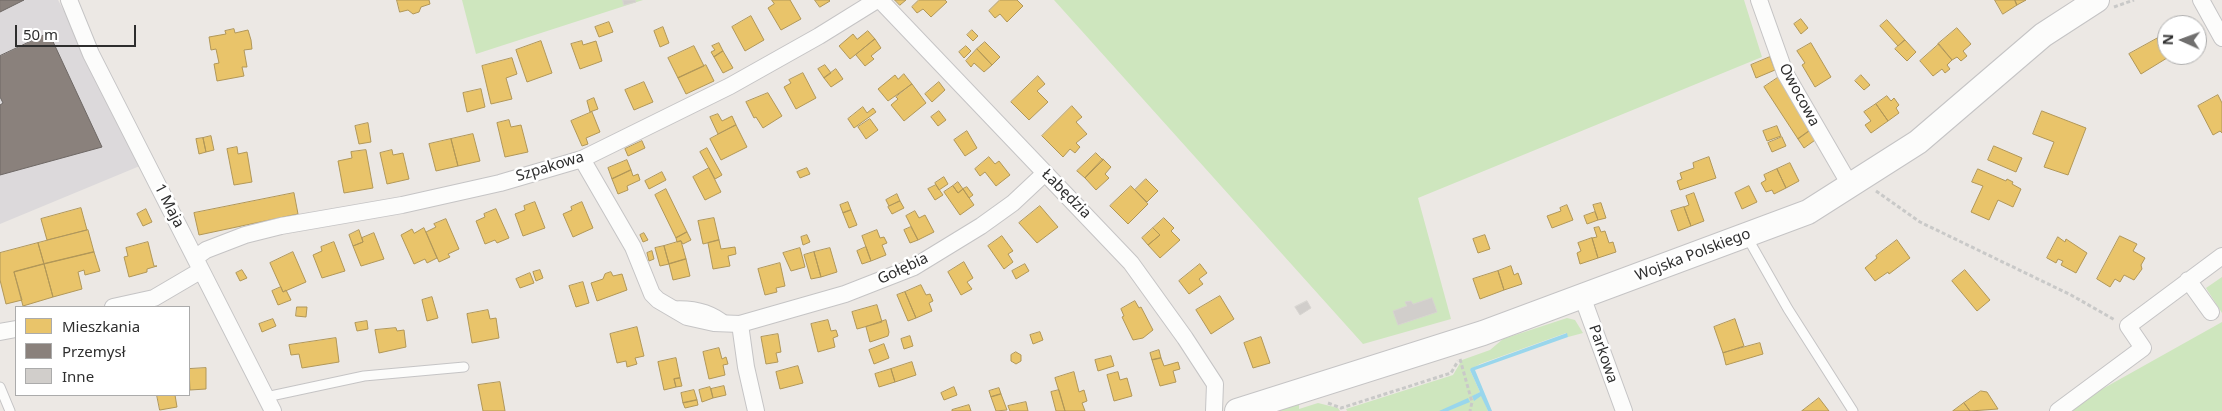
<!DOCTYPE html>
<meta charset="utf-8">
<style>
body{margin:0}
#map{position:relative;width:2222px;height:411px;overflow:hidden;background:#ece8e4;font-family:"Noto Sans",sans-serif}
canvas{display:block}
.legend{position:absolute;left:15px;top:306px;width:175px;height:90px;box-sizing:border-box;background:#fff;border:1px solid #ababab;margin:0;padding:6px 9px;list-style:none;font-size:15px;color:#2e2e2e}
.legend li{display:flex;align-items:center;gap:10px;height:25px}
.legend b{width:25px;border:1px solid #ababab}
.north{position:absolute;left:2157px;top:15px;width:50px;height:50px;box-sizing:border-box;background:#fff;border:1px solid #ababab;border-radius:50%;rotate:272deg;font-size:14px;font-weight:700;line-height:20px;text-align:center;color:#2e2e2e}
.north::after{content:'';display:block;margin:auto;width:18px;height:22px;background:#706f6e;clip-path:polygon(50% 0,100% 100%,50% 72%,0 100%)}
.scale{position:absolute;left:15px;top:25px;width:121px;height:22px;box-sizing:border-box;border:2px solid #2e2e2e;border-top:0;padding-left:6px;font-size:15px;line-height:18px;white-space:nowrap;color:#2e2e2e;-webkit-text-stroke:4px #fff;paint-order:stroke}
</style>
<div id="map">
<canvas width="2222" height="411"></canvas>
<ul class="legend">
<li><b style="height:14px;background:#e9c46a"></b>Mieszkania</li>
<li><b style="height:14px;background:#8a817c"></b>Przemysł</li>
<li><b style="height:14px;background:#d1cecb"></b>Inne</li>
</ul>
<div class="north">N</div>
<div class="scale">50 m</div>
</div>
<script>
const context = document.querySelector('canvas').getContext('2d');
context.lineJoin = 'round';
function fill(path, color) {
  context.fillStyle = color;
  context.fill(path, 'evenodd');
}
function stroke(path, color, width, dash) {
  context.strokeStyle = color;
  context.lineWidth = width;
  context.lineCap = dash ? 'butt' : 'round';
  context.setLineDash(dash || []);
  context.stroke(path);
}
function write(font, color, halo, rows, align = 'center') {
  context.font = font + ' "Noto Sans",sans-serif';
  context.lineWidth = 5;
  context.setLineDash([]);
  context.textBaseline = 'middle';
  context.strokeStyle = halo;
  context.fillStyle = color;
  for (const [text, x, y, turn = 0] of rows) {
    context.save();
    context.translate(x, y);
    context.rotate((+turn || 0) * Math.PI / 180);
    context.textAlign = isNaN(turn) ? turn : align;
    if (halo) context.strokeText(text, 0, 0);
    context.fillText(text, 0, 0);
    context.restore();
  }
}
fill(new Path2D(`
 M 0,0 L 58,0 L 147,163 L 0,224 Z`), '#dcd9db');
fill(new Path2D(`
 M 462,0 L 643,0 L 476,54 Z
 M 1054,0 L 1744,0 L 1762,57 L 1418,198 L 1451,319 L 1363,344 Z
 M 2222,277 L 2222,313 L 2206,288 Z
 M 1567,318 L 1575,320 L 1583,333 L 1568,337 L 1566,333 L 1480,364 L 1470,370 L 1480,392 L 1473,396 L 1482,396 L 1488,411 L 1347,411 L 1346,409 L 1453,375 L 1462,360 L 1490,350 L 1503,339 Z
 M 2222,322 L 2222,411 L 2063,411 Z
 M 1299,402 L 1299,409 L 1318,403 L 1338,408 L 1340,411 L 1270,411 Z`), '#cee6be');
fill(new Path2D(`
 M 1567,333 L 1568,337 L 1475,370 L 1492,411 L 1488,411 L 1481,396 L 1474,401 L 1472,396 L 1480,392 L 1470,370 L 1471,368 Z
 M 1468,398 L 1470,402 L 1448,411 L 1439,411 Z`), '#99d6ec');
const homes = new Path2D(`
 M 397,0 L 429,0 L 430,4 L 421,7 L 419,12 L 413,14 L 408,10 L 400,12 Z
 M 772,0 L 790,0 L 801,19 L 781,30 L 768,8 L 774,4 Z
 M 815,0 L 829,0 L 830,1 L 820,7 Z
 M 895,0 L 906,0 L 900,5 Z
 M 919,0 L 945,0 L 947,2 L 931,17 L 923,9 L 917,13 L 912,7 Z
 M 1000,0 L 1017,0 L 1023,6 L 1007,22 L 1000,14 L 995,18 L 989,11 Z
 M 1995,0 L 2015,0 L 2017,5 L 2003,14 Z
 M 2015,0 L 2026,0 L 2017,5 Z
 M 751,16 L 764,40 L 745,51 L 732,27 Z
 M 1801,19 L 1808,28 L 1801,34 L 1794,24 Z
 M 1887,20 L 1905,40 L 1898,46 L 1880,26 Z
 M 609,22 L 613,32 L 599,37 L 595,27 Z
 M 663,27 L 669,43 L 660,47 L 654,31 Z
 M 1957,28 L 1971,44 L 1963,51 L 1967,56 L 1961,61 L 1957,57 L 1952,60 L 1938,44 Z
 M 234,29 L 235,33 L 248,30 L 251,40 L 252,49 L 244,50 L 247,67 L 242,67 L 244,76 L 217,81 L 214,64 L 219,63 L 216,49 L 211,50 L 209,37 L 226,34 L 225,31 Z
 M 972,30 L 978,36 L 973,41 L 967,35 Z
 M 868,31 L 875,39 L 850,59 L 839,46 L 853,34 L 857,39 Z
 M 2167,33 L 2167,58 L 2141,74 L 2129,54 Z
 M 875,39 L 881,48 L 871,56 L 874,59 L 865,66 L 856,55 Z
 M 1905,40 L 1916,52 L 1907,61 L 1895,49 Z
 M 541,41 L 552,73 L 527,82 L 516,50 Z
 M 582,41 L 583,45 L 596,41 L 602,61 L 580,69 L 571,44 Z
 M 985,42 L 1000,57 L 992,65 L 977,49 Z
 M 719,43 L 723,51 L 714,57 L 711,52 L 715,50 L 712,46 Z
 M 1811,43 L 1831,77 L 1815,87 L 1802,65 L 1805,63 L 1797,51 Z
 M 1939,44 L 1952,60 L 1947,65 L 1950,69 L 1945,73 L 1942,69 L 1933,76 L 1920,61 Z
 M 694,46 L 704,66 L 678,78 L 668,58 Z
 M 966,46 L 971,51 L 964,58 L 959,52 Z
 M 977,49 L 992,65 L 984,72 L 974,63 L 971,67 L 966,61 Z
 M 723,51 L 733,68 L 723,73 L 714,57 Z
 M 1770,57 L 1775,70 L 1756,78 L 1751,65 Z
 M 512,58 L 517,74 L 506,78 L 512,99 L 491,104 L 482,66 Z
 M 706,65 L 714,81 L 686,94 L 678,78 Z
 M 825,65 L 831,73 L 824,78 L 818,69 Z
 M 836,69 L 843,79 L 831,87 L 824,78 Z
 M 803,73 L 816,98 L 796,109 L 784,87 L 791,83 L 789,80 Z
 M 904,74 L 912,84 L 888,101 L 878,89 L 895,75 L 898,79 Z
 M 1861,75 L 1870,85 L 1864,90 L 1855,81 Z
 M 1038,76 L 1045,84 L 1037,91 L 1048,102 L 1029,120 L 1011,102 Z
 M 1779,77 L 1812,129 L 1798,139 L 1764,87 Z
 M 644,82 L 653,102 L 634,110 L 625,90 Z
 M 939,82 L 945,90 L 932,102 L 925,94 Z
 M 912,84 L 926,103 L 904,121 L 891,105 L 898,99 L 896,97 Z
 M 481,89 L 485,107 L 467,112 L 463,93 Z
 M 768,93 L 782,116 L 763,128 L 756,117 L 754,118 L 746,102 Z
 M 2218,95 L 2222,103 L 2222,133 L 2220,131 L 2213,135 L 2198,106 Z
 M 1887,96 L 1891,101 L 1894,98 L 1899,105 L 1896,108 L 1899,113 L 1888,121 L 1876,104 Z
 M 594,98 L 598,109 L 590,112 L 587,101 Z
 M 1876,104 L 1888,121 L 1871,133 L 1865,125 L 1871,121 L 1864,112 Z
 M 1072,106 L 1082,117 L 1076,122 L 1087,134 L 1076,143 L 1080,147 L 1075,153 L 1070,149 L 1063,157 L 1042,136 Z
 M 863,107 L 867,113 L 873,108 L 876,112 L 854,128 L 848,119 Z
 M 939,111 L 946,120 L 938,126 L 931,117 Z
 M 2042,111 L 2086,128 L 2068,175 L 2044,167 L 2054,142 L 2033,134 Z
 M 592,112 L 600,132 L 586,138 L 588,144 L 582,146 L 571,121 Z
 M 718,114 L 722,121 L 732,116 L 736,125 L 718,134 L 710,117 Z
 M 870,119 L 878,130 L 866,139 L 858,127 Z
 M 509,120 L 511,127 L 521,125 L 528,152 L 505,157 L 497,123 Z
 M 368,123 L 371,142 L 359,144 L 355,126 Z
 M 736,125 L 747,147 L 721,160 L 710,139 Z
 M 1777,126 L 1781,136 L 1767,141 L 1763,131 Z
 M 1812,129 L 1818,138 L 1804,148 L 1798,139 Z
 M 967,131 L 977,148 L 965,156 L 954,140 Z
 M 473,134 L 480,161 L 458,166 L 451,139 Z
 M 211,136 L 214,150 L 206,152 L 203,138 Z
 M 1782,137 L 1786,146 L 1772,152 L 1768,143 Z
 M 203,138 L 206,152 L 199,154 L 196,139 Z
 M 451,139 L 458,166 L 436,171 L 429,144 Z
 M 642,141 L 645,148 L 628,156 L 625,149 Z
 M 1994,146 L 2022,158 L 2016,172 L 1988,160 Z
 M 237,147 L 238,154 L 247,152 L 252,182 L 234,185 L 227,149 Z
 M 707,148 L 722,175 L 715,179 L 700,152 Z
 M 366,150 L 373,188 L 344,193 L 338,161 L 352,158 L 351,152 Z
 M 392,150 L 393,155 L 403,153 L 409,179 L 387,184 L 380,153 Z
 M 1096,153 L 1103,160 L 1085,178 L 1077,171 Z
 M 989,157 L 995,164 L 999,161 L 1010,175 L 996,186 L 985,172 L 980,176 L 975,169 Z
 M 1709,157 L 1716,178 L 1680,190 L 1677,181 L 1682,179 L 1680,173 L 1694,168 L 1693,163 Z
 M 1103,159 L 1111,167 L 1105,174 L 1109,178 L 1096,190 L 1085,178 Z
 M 627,160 L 631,170 L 612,179 L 608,168 Z
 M 1790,163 L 1799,181 L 1786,188 L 1777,169 Z
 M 709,168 L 721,192 L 705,200 L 693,177 Z
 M 807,168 L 810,174 L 800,178 L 797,172 Z
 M 1777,169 L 1786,188 L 1774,194 L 1772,190 L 1766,192 L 1761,183 L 1766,180 L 1764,175 Z
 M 1978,169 L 2006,181 L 2007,179 L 2013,182 L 2012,184 L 2021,189 L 2013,207 L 1998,200 L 1989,220 L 1971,212 L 1983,186 L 1972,182 Z
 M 631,170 L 633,176 L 638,174 L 640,180 L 627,186 L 628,190 L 618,194 L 612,179 Z
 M 662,172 L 666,180 L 649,189 L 645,181 Z
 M 944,177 L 948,184 L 939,190 L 935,183 Z
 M 1146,179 L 1158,191 L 1147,202 L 1135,190 Z
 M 958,182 L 963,189 L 958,193 L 953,186 Z
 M 936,185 L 943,195 L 935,200 L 928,189 Z
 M 953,186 L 958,193 L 963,189 L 974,205 L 960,215 L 944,192 Z
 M 1131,186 L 1148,204 L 1128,224 L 1110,206 Z
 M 1749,186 L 1757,202 L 1742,209 L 1735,193 Z
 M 967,187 L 973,195 L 969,198 L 963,189 Z
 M 666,189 L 687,232 L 676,238 L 655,195 Z
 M 294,193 L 298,214 L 199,235 L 194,213 Z
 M 1694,193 L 1704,221 L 1691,226 L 1684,207 L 1689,205 L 1686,196 Z
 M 897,194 L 900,201 L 889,206 L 886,200 Z
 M 900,201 L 904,208 L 892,214 L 888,207 Z
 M 535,202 L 545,228 L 523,236 L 515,214 L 525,210 L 524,206 Z
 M 582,202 L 593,228 L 573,237 L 563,214 L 572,210 L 571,207 Z
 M 848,202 L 851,210 L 843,213 L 840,205 Z
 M 1601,203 L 1606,218 L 1598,220 L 1593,205 Z
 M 1567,205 L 1573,220 L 1552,228 L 1547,216 L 1561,211 L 1560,208 Z
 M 1040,206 L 1058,227 L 1037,243 L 1019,223 Z
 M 1684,207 L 1691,226 L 1678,231 L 1671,211 Z
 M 81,208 L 87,230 L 47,240 L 41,219 Z
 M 146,209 L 152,222 L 143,226 L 137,214 Z
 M 496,209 L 509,238 L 497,243 L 495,240 L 485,244 L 476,221 L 485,217 L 484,214 Z
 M 851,210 L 857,225 L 849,228 L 843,213 Z
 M 915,211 L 919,218 L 925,215 L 934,232 L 918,240 L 906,216 Z
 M 1595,212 L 1598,220 L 1587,224 L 1584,216 Z
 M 714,218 L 719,240 L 703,244 L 698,221 Z
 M 1164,218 L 1174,228 L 1171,231 L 1180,240 L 1160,258 L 1148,245 L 1160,235 L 1153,228 Z
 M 446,219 L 459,249 L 448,254 L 450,257 L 439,262 L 426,232 L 436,227 L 434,224 Z
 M 911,227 L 918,240 L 910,243 L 904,230 Z
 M 1599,227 L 1601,232 L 1605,231 L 1609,243 L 1613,242 L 1616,252 L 1598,258 L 1592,238 L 1597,237 L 1594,228 Z
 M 424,228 L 437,258 L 427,263 L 425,259 L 414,264 L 401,235 L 412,229 L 414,233 Z
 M 1153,228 L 1160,235 L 1148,245 L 1142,238 Z
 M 88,230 L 94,252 L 44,264 L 38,243 Z
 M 359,230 L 363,242 L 353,246 L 349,235 Z
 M 877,230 L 880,238 L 884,237 L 887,243 L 882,245 L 886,255 L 871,261 L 862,236 Z
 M 687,232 L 691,240 L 683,244 L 681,241 L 677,242 L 676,238 Z
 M 374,233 L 384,259 L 361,266 L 353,246 L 363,242 L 362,238 Z
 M 644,233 L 648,240 L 643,242 L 640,235 Z
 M 807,235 L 810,242 L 803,245 L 801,237 Z
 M 1485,235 L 1490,249 L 1478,253 L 1473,239 Z
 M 1002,236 L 1013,251 L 1008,254 L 1013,262 L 1004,269 L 988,246 Z
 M 2120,236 L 2137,244 L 2133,251 L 2145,258 L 2141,265 L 2142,269 L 2134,280 L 2124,275 L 2120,282 L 2115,279 L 2110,287 L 2097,279 Z
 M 2058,237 L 2065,242 L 2066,239 L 2087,253 L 2076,273 L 2061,265 L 2063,261 L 2058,259 L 2056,263 L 2047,258 Z
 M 1592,238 L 1598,258 L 1580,264 L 1577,253 L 1581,251 L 1578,243 Z
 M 719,240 L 721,249 L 735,247 L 736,254 L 728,256 L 730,266 L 713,269 L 708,243 Z
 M 1897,240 L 1910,258 L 1889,274 L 1888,272 L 1875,281 L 1865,268 L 1877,258 L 1876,256 Z
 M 681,241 L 686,259 L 669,264 L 664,246 Z
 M 148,242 L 154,266 L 157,266 L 147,269 L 147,272 L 129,277 L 124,257 L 128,256 L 126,248 Z
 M 334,242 L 345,271 L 322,278 L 313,255 L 322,251 L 321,247 Z
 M 38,243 L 44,264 L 14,272 L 22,300 L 6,304 L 0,280 L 0,253 Z
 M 664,246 L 669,264 L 660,266 L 655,248 Z
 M 866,247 L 871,261 L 862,264 L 857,251 Z
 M 800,248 L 805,267 L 791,271 L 783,253 Z
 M 830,248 L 837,272 L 821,277 L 814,252 Z
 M 652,251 L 654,259 L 649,261 L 647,253 Z
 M 94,252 L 100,271 L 85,275 L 84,270 L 78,272 L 82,289 L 53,297 L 44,264 Z
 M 293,252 L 306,282 L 283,292 L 270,263 Z
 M 814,252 L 821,277 L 811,279 L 804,255 Z
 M 686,259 L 690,276 L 673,280 L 669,264 Z
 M 964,262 L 973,278 L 967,282 L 972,289 L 961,295 L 948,272 Z
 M 780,263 L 785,286 L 776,288 L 777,292 L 765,295 L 758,269 Z
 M 44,264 L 53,297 L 23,306 L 14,272 Z
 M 1025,264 L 1029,271 L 1016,279 L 1012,271 Z
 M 1200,264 L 1207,273 L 1199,279 L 1203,284 L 1189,294 L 1179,281 Z
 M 1511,266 L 1514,275 L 1518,273 L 1522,284 L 1504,290 L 1498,271 Z
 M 242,270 L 247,278 L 240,281 L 236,273 Z
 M 540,270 L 543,278 L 536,281 L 533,272 Z
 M 1965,270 L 1990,300 L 1977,311 L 1952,281 Z
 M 1498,271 L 1504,290 L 1480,299 L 1473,279 Z
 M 611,272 L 613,276 L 622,274 L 627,290 L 597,301 L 591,283 L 603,279 L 605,274 Z
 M 530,273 L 534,283 L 520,288 L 516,279 Z
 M 583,282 L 589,303 L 576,307 L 569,286 Z
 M 921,285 L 926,295 L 930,294 L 933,301 L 929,303 L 932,311 L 916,318 L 905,292 Z
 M 281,287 L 283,292 L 286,290 L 291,300 L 278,305 L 272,291 Z
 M 905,292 L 916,318 L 908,321 L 897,295 Z
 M 1220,296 L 1234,319 L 1211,334 L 1196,310 Z
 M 432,297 L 438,318 L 427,321 L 422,300 Z
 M 1135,301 L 1139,308 L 1141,307 L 1153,330 L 1143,338 L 1133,340 L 1122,317 L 1124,316 L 1121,309 Z
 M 877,305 L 882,322 L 857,329 L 852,312 Z
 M 297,307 L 307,307 L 306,317 L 296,316 Z
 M 488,310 L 490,319 L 496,318 L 499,338 L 472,343 L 467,314 Z
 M 273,319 L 276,326 L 262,332 L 259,324 Z
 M 1735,319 L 1744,346 L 1723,353 L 1714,327 Z
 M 828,320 L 831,331 L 836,330 L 838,336 L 833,338 L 835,347 L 818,352 L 811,324 Z
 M 886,320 L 889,332 L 888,336 L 870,342 L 866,327 Z
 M 367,321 L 368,329 L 357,331 L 355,323 Z
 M 637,327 L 644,356 L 635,358 L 637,364 L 627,367 L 626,361 L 617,363 L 610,334 Z
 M 396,328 L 397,331 L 404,330 L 406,347 L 379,353 L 375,330 Z
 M 1040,332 L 1043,340 L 1033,344 L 1030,335 Z
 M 778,334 L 781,352 L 776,353 L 778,362 L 766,364 L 761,337 Z
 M 910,336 L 913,346 L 904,349 L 901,339 Z
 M 1261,337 L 1270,363 L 1253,368 L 1244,343 Z
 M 336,338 L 339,362 L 302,368 L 299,354 L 291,355 L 289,345 Z
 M 1760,343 L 1763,354 L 1726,365 L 1723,353 Z
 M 884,344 L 889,358 L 874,364 L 869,350 Z
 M 719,348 L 722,359 L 726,357 L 728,364 L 723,365 L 725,375 L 709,379 L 703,352 Z
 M 1159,350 L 1161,358 L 1152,360 L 1150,353 Z
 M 1016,352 L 1021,355 L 1021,361 L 1016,364 L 1011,361 L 1011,355 Z
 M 1111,356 L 1114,366 L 1098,371 L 1095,360 Z
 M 676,358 L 680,378 L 674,379 L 676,387 L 664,390 L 658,362 Z
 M 1161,358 L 1164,366 L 1178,362 L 1180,369 L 1173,371 L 1176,382 L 1160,386 L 1152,360 Z
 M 912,362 L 916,375 L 895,382 L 891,369 Z
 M 798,366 L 803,383 L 780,389 L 776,372 Z
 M 206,368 L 206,389 L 190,390 L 189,369 Z
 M 891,369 L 895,382 L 879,387 L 875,374 Z
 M 1074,372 L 1079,392 L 1084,390 L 1087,401 L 1082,403 L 1085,411 L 1065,411 L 1055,378 Z
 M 1118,372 L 1120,380 L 1127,378 L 1132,396 L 1114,401 L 1107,375 Z
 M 680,378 L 682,386 L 676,387 L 674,379 Z
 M 500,382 L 505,411 L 483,411 L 478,385 Z
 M 724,386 L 726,395 L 713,398 L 711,389 Z
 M 710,387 L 713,398 L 702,402 L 699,390 Z
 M 954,387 L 957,395 L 944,400 L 941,393 Z
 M 999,388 L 1001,394 L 991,397 L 989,391 Z
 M 694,390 L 697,400 L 683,403 L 681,393 Z
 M 1059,390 L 1065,411 L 1056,411 L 1051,392 Z
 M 1981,391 L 1987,392 L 1998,409 L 1970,411 L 1964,403 Z
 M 1001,394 L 1007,410 L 996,411 L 991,397 Z
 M 157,395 L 175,395 L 177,407 L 160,410 Z
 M 1819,398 L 1829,411 L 1802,411 Z
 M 697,400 L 698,405 L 685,408 L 683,403 Z
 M 1026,402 L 1028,411 L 1010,411 L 1008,406 Z
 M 1964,403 L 1970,411 L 1953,411 Z
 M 969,405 L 971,411 L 952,411 L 952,410 Z`);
fill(homes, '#e9c46a');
stroke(homes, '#b19758', 1);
const industry = new Path2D(`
 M 0,0 L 24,0 L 0,12 Z
 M 49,33 L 102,147 L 0,175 L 0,105 L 3,103 L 0,97 L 0,56 Z`);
fill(industry, '#8a817c');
stroke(industry, '#6e6865', 1);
const building = new Path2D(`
 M 623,0 L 635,0 L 636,2 L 624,5 Z
 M 1432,298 L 1437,312 L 1398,325 L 1393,311 L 1407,306 L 1405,302 L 1411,301 L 1413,304 Z
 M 1307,301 L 1311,308 L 1300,315 L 1295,307 Z`);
fill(building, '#d1cecb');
stroke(building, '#d7d4d0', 1);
const lane = new Path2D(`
 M 1747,237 L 1788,309 L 1853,411
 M 674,306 C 693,305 712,309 727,322
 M 0,387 L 10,411
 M 266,397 L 364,376 L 464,367`);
const street = new Path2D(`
 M 69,0 L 91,54 L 273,411
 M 880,0 L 1131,263 L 1185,338 L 1215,384 L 1214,411
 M 1759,0 L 1785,73 L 1850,185
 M 2201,0 L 2222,38
 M 582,159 L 633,247 L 652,294 L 658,300 L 687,317 L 714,323 L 740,324 L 845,294 L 914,267 L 981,226 L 1013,203 L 1045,173
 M 195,258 L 206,250 L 245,235 L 281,226 L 402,205 L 500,183 L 582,159 L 730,86 L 819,36 L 877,0
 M 2188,280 L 2211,312
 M 1582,296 L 1624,411
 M 113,307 L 154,298 L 200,271
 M 740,324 L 746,367 L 756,411
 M 0,332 L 16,329
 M 2058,411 L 2143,348 L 2128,326 L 2222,256`);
const secondary = new Path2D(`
 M 1237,411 L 1483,333 L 1808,212 L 1918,142 L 2043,35 L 2097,0`);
stroke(lane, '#c5c4c5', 11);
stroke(street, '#c5c4c5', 18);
stroke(secondary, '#c5c4c5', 26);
stroke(new Path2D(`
 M 2114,7 L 2134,0
 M 1876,191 L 1920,222 L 2071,295 L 2115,320
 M 1460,359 L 1472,402 L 1470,411
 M 1328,403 L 1341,408 L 1451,373 L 1458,361`), '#c9c9c8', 3, [4, 2.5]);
stroke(lane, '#fcfcfb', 9);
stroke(street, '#fcfcfb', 16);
stroke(secondary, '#fcfcfb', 24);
write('15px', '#2e2e2e', '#fff', [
 ["Owocowa",1799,95,62],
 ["Szpakowa",550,167,-17],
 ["Łabędzia",1066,194,45],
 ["1 Maja",169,206,63],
 ["Wojska Polskiego",1693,255,-21],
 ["Gołębia",903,269,-25],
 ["Parkowa",1603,354,71]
]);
</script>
